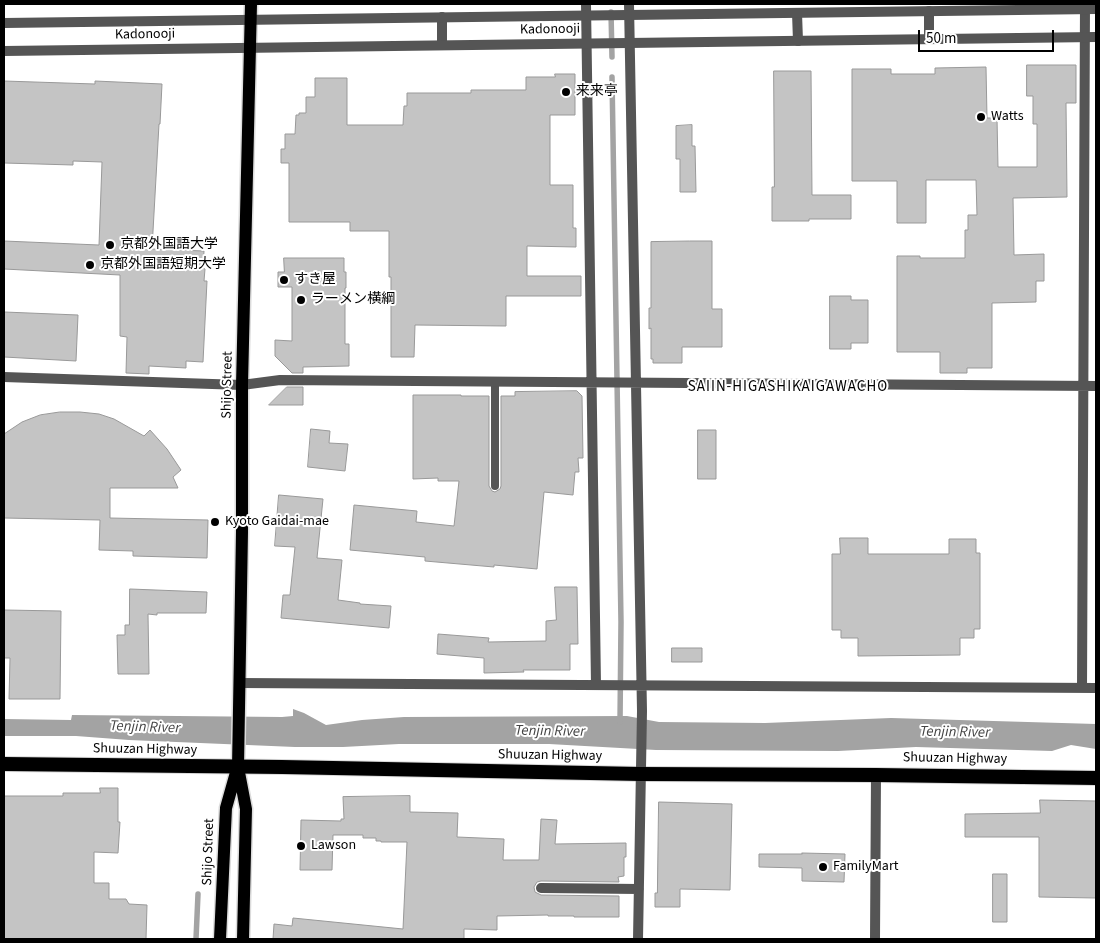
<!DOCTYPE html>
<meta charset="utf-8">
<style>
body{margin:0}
#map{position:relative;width:1100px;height:943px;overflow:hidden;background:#fff;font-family:"Source Sans 3",sans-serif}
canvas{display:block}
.frame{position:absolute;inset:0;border:5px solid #000;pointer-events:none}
.scale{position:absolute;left:918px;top:30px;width:136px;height:22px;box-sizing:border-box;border:2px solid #000;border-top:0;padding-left:6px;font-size:15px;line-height:18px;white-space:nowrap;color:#000;-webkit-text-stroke:4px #fff;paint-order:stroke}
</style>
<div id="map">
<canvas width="1100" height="943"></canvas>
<div class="frame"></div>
<div class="scale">50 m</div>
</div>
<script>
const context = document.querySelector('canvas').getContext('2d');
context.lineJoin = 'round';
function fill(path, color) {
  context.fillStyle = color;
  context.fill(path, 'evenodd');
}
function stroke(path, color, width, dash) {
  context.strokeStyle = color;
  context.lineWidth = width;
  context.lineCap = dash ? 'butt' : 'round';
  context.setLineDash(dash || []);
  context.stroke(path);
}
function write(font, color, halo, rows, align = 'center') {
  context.font = font + ' "Source Sans 3","Noto Sans JP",sans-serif';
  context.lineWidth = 4;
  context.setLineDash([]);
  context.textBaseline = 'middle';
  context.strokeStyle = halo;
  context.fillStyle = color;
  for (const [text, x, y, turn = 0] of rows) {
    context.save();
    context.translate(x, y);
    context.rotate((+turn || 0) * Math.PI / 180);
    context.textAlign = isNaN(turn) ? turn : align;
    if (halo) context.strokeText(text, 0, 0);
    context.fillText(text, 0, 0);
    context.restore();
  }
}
fill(new Path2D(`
 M 293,709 L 304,713 L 326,725 L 362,720 L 404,717 L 627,716 L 659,722 L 765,723 L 891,718 L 1096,724 L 1096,749 L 1071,745 L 1052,751 L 916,747 L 838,751 L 656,750 L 549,744 L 399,744 L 343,747 L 295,747 L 129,740 L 76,736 L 4,736 L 4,719 L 71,720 L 72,715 L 282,717 L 293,716 Z`), '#a3a3a3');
stroke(new Path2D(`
 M 611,12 L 612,57
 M 612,77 L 621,622 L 620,722
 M 196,939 L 198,894`), '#a3a3a3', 5.5);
const building = new Path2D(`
 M 1027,65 L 1076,65 L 1076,103 L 1066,103 L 1067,197 L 1013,198 L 1014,255 L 1044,254 L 1044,281 L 1036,281 L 1036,302 L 992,303 L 992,368 L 967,368 L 967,373 L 940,373 L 940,352 L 897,352 L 897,256 L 920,256 L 920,258 L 965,258 L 965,230 L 968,230 L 968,215 L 977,215 L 976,180 L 926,180 L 926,223 L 897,223 L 897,181 L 852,181 L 852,69 L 891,69 L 891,74 L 935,74 L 935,68 L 986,67 L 987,118 L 997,118 L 998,167 L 1037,167 L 1037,124 L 1033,124 L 1033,96 L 1027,96 Z
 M 774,71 L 811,71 L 812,195 L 851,195 L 851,219 L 809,219 L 809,221 L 772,221 L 772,187 L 774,187 Z
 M 555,74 L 575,74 L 575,115 L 550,115 L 550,185 L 573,185 L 573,228 L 576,228 L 576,247 L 527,246 L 527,276 L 581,276 L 581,296 L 506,296 L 506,326 L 415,325 L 414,357 L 391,357 L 391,277 L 389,277 L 389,231 L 350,231 L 350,222 L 289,222 L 289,163 L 281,163 L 281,149 L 285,149 L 285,134 L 295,134 L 296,115 L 299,115 L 299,113 L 306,113 L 306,97 L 315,97 L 315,78 L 347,78 L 347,125 L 403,125 L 404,106 L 407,106 L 407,93 L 471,93 L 471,90 L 526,90 L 526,77 L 555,77 Z
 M 4,81 L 95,84 L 95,81 L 162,84 L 160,124 L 159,124 L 152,249 L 204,251 L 203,268 L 205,269 L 204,281 L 207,281 L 203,362 L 186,361 L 186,368 L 149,366 L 149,374 L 126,373 L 127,337 L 120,336 L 120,275 L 4,269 L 4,241 L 99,245 L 102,162 L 73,161 L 73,165 L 4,163 Z
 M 692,125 L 692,146 L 695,146 L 696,192 L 680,192 L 680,159 L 676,159 L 676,126 Z
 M 690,241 L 712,241 L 712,309 L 722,309 L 722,347 L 682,347 L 682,363 L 653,363 L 653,359 L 651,359 L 651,328 L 649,329 L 649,308 L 651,308 L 651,242 Z
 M 284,258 L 344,258 L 344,272 L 346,272 L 346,288 L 345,288 L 345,344 L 349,344 L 349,366 L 303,367 L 303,373 L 292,373 L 275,356 L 275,340 L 292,341 L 292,287 L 278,287 L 278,272 L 284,272 Z
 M 830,296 L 851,296 L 851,300 L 868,300 L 868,343 L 851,343 L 851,349 L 830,349 Z
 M 4,312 L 78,315 L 76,361 L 4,357 Z
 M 287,387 L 303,387 L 303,405 L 269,405 Z
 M 577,391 L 582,396 L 583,458 L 578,458 L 579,472 L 575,472 L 573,495 L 544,492 L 537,569 L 494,565 L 494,567 L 425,561 L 425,557 L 350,550 L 354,505 L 417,511 L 416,522 L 454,526 L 459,481 L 438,481 L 438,478 L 413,479 L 413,395 L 461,395 L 461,396 L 489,396 L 489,486 L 492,491 L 495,492 L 500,489 L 501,486 L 501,396 L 515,396 L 515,392 Z
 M 60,412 L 80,412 L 99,414 L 114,419 L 144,436 L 150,430 L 167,449 L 181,470 L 173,477 L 178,488 L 110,488 L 110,518 L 208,520 L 207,558 L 133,556 L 133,551 L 99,550 L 100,520 L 4,518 L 4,434 L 22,422 L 40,415 Z
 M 311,429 L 330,431 L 329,443 L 348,444 L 345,471 L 308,467 Z
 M 698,430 L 716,430 L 716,479 L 698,479 Z
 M 279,495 L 323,499 L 317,558 L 342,560 L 338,600 L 360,603 L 360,604 L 391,606 L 389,628 L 281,618 L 283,595 L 290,595 L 295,547 L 275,546 Z
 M 840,538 L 868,538 L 868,554 L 949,554 L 949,539 L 976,539 L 976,553 L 980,553 L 980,629 L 974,629 L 974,638 L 960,638 L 960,655 L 858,656 L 858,638 L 841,638 L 841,630 L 832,630 L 832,554 L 840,554 Z
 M 555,587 L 577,587 L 578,644 L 570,644 L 570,670 L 523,670 L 524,672 L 484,673 L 484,658 L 437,654 L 438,634 L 489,638 L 488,642 L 546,641 L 546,621 L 556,620 Z
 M 130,589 L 207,592 L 206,613 L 157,613 L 157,615 L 148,614 L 149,674 L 118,674 L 117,635 L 125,635 L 125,625 L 129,625 Z
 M 4,610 L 61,611 L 60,699 L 9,699 L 10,658 L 4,658 Z
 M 672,648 L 702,648 L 702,662 L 672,662 Z
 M 100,788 L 118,788 L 118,822 L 120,822 L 118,853 L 94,852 L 94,883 L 109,883 L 109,899 L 126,899 L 129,904 L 147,905 L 146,939 L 4,939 L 4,796 L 63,796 L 63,793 L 100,793 Z
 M 410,796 L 410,812 L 458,813 L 457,837 L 504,839 L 503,860 L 539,860 L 541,819 L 557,820 L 555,844 L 626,843 L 626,857 L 624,857 L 624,876 L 618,877 L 619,882 L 541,881 L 537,882 L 534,887 L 535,892 L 541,895 L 619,896 L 619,917 L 574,917 L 574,916 L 548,916 L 548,915 L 497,916 L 497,930 L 464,929 L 464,939 L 273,939 L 274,924 L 292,926 L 293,918 L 403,929 L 407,842 L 381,842 L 381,841 L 376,841 L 376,838 L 363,838 L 363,835 L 333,835 L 332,870 L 300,870 L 301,820 L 341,821 L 341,819 L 344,819 L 343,797 Z
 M 1040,800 L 1096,801 L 1096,898 L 1039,897 L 1039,837 L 965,837 L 965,814 L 1040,813 Z
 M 659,802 L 732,804 L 730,890 L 680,889 L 680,907 L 655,907 L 655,893 L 657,893 Z
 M 802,853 L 845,854 L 844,882 L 802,881 L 802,868 L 759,867 L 759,854 L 802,854 Z
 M 993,874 L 1007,874 L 1007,922 L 993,922 Z`);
fill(building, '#c4c4c4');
stroke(building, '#999', 1);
const primary = new Path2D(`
 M 220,939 L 226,808 L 237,769
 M 243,939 L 246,809 L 238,767 L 242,532 L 242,385 L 251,4`);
const trunk = new Path2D(`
 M 4,764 L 282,767 L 641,774 L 876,775 L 1096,778`);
stroke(primary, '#dbdbdb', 15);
stroke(trunk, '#dbdbdb', 16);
stroke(new Path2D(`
 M 495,381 L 495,486`), '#555', 8);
stroke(new Path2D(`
 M 586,4 L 596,685
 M 629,4 L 642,711 L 638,939
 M 797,13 L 798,41
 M 442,17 L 442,45
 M 929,39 L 929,11
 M 4,377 L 242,385 L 280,380 L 1096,386
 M 239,683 L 1096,688
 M 1082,688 L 1085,4
 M 541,888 L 639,889
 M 875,939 L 876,775`), '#555', 10);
stroke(new Path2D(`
 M 4,23 L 1096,9
 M 4,51 L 1096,37`), '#555', 10);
stroke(primary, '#000', 12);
stroke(trunk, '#000', 14);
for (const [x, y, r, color] of [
 [566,92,5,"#000"],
 [981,117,5,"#000"],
 [110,245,5,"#000"],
 [90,265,5,"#000"],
 [284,280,5,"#000"],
 [301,300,5,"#000"],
 [215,522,5,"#000"],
 [301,846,5,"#000"],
 [823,867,5,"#000"]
]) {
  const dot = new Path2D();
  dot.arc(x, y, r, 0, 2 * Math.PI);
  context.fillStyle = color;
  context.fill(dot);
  stroke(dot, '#fff', 2);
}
write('14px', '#000', '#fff', [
 ["Kadonooji",550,30,-1],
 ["Kadonooji",145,35,-1],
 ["Shijo Street",228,385,-89],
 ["Shuuzan Highway",145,750,1],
 ["Shuuzan Highway",550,756,1],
 ["Shuuzan Highway",955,759,1],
 ["Shijo Street",209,852,-88]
]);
write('14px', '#000', '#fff', [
 ["来来亭",576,92],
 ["Watts",991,117],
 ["京都外国語大学",120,245],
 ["京都外国語短期大学",100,265],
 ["すき屋",294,280],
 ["ラーメン横綱",311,300],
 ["Kyoto Gaidai-mae",225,522],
 ["Lawson",311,846],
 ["FamilyMart",833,867]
], 'left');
context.letterSpacing = '1px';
write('15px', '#000', '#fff', [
 ["SAIIN-HIGASHIKAIGAWACHO",788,388]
]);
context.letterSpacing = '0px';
write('italic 15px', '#444', '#fff', [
 ["Tenjin River",145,728,2],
 ["Tenjin River",550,732,1],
 ["Tenjin River",955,733,1]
]);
</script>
